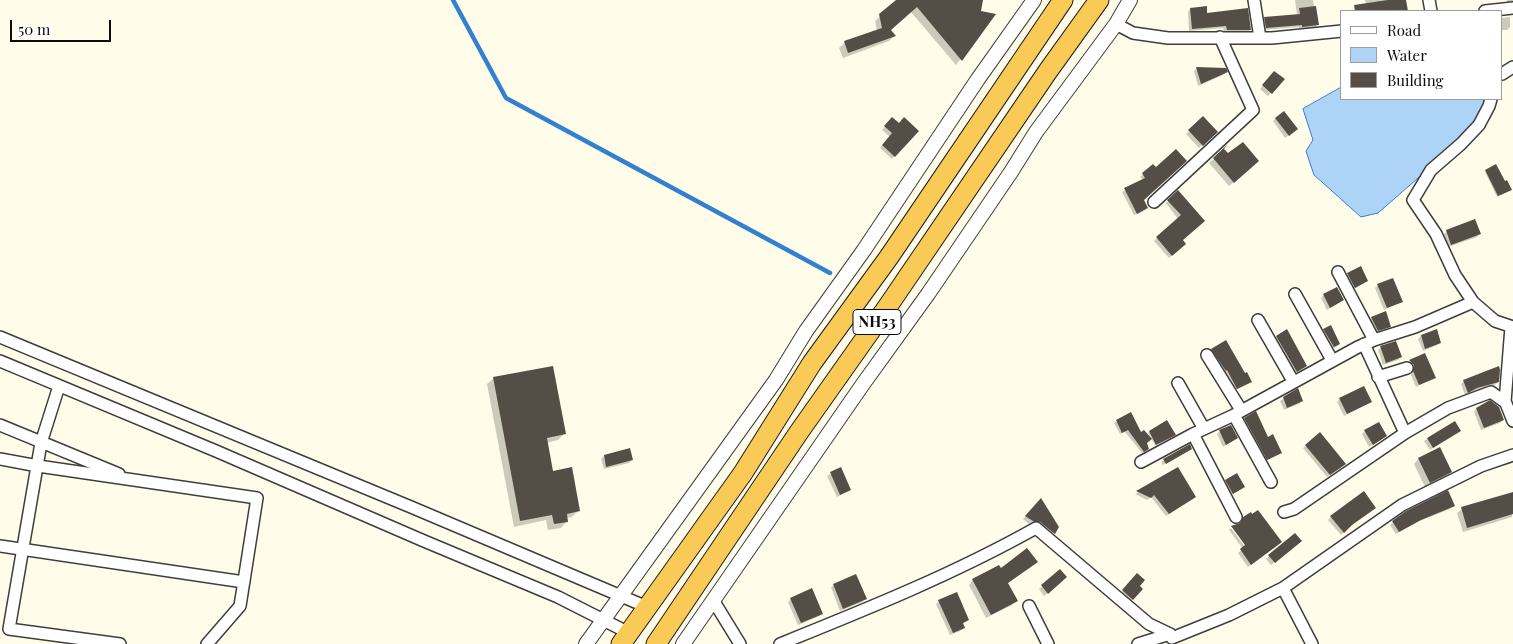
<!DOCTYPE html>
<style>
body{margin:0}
#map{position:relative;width:1513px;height:644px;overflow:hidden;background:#fffde9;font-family:"Playfair Display",serif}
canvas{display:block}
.legend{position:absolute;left:1340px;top:10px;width:162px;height:90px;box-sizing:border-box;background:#fff;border:1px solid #9d9d9d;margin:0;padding:6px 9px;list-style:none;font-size:15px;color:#0b0b0b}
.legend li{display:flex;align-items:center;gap:10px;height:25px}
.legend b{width:25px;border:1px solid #9d9d9d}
.scale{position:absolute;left:10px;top:20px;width:101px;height:22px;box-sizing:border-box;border:2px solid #0b0b0b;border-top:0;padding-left:6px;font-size:15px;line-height:18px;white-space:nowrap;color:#0b0b0b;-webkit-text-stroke:4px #fff;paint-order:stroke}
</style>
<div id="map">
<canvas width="1513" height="644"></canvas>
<ul class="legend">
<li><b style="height:6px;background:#fff"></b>Road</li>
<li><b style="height:14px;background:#add3f7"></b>Water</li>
<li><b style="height:14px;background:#544e47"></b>Building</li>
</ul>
<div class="scale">50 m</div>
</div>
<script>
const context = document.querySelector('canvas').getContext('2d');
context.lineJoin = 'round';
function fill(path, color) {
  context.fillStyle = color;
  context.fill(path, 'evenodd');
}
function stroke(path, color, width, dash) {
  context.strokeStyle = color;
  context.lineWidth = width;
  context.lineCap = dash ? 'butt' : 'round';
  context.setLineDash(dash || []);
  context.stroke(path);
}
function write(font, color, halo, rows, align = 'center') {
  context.font = font + ' "Playfair Display",serif';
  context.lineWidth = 5;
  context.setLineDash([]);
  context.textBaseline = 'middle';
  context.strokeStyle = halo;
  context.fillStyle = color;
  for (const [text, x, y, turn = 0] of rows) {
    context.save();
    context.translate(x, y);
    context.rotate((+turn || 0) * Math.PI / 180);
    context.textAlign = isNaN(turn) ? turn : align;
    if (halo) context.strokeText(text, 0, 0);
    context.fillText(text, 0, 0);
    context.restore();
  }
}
const water = new Path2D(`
 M 1342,87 L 1342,99 L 1484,99 L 1483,109 L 1457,144 L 1378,213 L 1361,217 L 1314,175 L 1306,151 L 1313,140 L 1303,109 Z`);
fill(water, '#add3f7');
stroke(water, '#3380d0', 1);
fill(new Path2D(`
 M 898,0 L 981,0 L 980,12 L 994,15 L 956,65 L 911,12 L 890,30 L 894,36 L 889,41 L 843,58 L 839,48 L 844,43 L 877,31 L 875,21 Z
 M 1295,0 L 1313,0 L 1317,25 L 1314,28 L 1299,30 L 1299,27 L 1263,30 L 1262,21 L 1265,18 L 1297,15 Z
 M 1365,0 L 1405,0 L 1407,11 L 1362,11 L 1362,7 L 1366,4 Z
 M 1507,0 L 1513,0 L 1513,4 L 1507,3 Z
 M 1190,9 L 1206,15 L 1247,9 L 1250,30 L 1247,33 L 1224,33 L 1223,28 L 1189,31 L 1188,12 Z
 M 1510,17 L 1510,27 L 1507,30 L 1502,30 L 1502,48 L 1502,18 Z
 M 1342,41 L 1342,56 L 1340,43 Z
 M 1196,69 L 1225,69 L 1226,72 L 1223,75 L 1198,86 L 1194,71 Z
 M 1271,75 L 1283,80 L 1268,96 L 1260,89 Z
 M 1203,118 L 1216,132 L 1199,148 L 1186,134 Z
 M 1276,118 L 1293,132 L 1285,138 L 1273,121 Z
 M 892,119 L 899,125 L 918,131 L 892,159 L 880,148 L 890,137 L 882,130 Z
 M 1223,150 L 1228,155 L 1253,166 L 1229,186 L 1209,163 Z
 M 1153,166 L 1142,200 L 1143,211 L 1134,215 L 1122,192 L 1143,180 L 1140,177 Z
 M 1486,171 L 1509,191 L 1497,197 L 1485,172 Z
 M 1178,191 L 1203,221 L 1181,240 L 1184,244 L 1169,258 L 1154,241 L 1178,219 L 1166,203 Z
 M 1447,231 L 1479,234 L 1477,237 L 1448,247 L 1444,234 Z
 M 1348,274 L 1367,281 L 1352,290 L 1345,277 Z
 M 1378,285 L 1401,301 L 1384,310 L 1375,288 Z
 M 1324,295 L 1343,300 L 1327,310 L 1321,298 Z
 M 1385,312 L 1389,327 L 1376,331 L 1370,319 Z
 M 1324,330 L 1339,344 L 1336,347 L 1330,349 L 1321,332 Z
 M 1286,331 L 1305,366 L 1293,374 L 1273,339 Z
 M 1436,331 L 1440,342 L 1437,345 L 1423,351 L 1418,339 L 1421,336 Z
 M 1381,347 L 1401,357 L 1398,360 L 1383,365 L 1378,350 Z
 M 1212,350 L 1245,375 L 1251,381 L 1234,391 L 1224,372 L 1223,372 L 1209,352 Z
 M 1425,355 L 1435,377 L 1416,387 L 1411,375 L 1412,368 L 1407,364 Z
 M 494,378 L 564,434 L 558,440 L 546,443 L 552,472 L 578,511 L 572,517 L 566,518 L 567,521 L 561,528 L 548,530 L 546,520 L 514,527 L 487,384 Z
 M 1464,381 L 1498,382 L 1495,385 L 1465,395 L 1461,384 Z
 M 1298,390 L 1302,401 L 1299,404 L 1284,410 L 1280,401 Z
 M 1340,399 L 1370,402 L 1344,416 L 1337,402 Z
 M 1476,409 L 1503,420 L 1500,423 L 1481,430 L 1474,412 Z
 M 1131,414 L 1145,443 L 1146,451 L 1142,453 L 1125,432 L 1120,434 L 1114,423 Z
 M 1245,419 L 1280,452 L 1277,455 L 1264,462 L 1242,422 Z
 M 1166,422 L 1173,436 L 1155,445 L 1148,433 Z
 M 1454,422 L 1459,431 L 1430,450 L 1424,441 Z
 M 1220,431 L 1237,438 L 1223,447 L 1217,434 Z
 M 1365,431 L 1386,436 L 1369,447 L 1362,434 Z
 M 1306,446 L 1342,467 L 1327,477 L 1303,448 Z
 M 1191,449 L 1163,465 L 1161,462 L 1164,460 Z
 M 1439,449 L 1451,472 L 1446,476 L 1425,487 L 1414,464 L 1418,459 Z
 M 604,456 L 632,460 L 629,463 L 604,469 L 601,459 Z
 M 840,469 L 850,490 L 837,497 L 827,476 Z
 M 1178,469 L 1195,497 L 1166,516 L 1151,497 L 1147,500 L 1135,494 Z
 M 1226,481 L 1241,489 L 1229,496 L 1223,484 Z
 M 1041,500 L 1058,527 L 1051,536 L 1037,524 L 1029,524 L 1023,519 Z
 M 1513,502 L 1512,517 L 1463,532 L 1457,513 L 1462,509 Z
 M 1453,506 L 1450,509 L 1417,522 L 1396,534 L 1390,525 L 1393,522 Z
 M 1331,517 L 1348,527 L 1341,535 L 1328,520 Z
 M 1239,525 L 1278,545 L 1248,567 L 1238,553 L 1243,549 L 1229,530 L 1231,528 L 1248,551 Z
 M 1297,544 L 1271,565 L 1266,559 L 1269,556 Z
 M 1032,565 L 1007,584 L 1016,601 L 1012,605 L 986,618 L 969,585 L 973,580 L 1000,570 Z
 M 1060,571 L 1063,580 L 1044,596 L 1039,589 Z
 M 1137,575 L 1138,586 L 1142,589 L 1130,602 L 1120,594 Z
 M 834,585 L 865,599 L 862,602 L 840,611 L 831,587 Z
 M 791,599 L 822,614 L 819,616 L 798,625 L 788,602 Z
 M 939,601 L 968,620 L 962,624 L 963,628 L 960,631 L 950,635 L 936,604 Z`), '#0003');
stroke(new Path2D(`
 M 453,0 L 506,98 L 830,273`), '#3380d0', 4.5);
fill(new Path2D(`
 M 896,0 L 983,0 L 981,11 L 996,14 L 962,61 L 917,7 L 891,30 L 896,36 L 848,53 L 844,41 L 882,28 L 879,14 Z
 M 1388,0 L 1406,0 L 1408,11 L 1355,11 L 1354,5 Z
 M 1207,6 L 1207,13 L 1248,8 L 1251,30 L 1227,30 L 1226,26 L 1192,29 L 1190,8 Z
 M 1316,6 L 1319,25 L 1302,27 L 1302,25 L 1266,28 L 1264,17 L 1300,14 L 1299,8 Z
 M 1196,67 L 1226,68 L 1228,72 L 1201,84 Z
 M 1274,71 L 1285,79 L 1272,94 L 1262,85 Z
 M 1284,111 L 1298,129 L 1289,136 L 1275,118 Z
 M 1203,116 L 1218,132 L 1203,146 L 1188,130 Z
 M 892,117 L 899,123 L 904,117 L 919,131 L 895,157 L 882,145 L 892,133 L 884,126 Z
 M 1243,142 L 1259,161 L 1234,183 L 1213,158 L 1228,144 L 1224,149 L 1228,153 Z
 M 1176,149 L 1187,161 L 1144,200 L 1148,208 L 1137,214 L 1124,188 L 1145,178 L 1142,173 L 1153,164 L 1156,167 Z
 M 1496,164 L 1505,181 L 1507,180 L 1512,190 L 1498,196 L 1485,170 Z
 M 1178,190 L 1205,221 L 1183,240 L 1186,244 L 1172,256 L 1156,237 L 1181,215 L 1167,200 Z
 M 1475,219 L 1481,234 L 1451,245 L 1446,230 Z
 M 1361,266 L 1368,281 L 1355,288 L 1347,273 Z
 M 1393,278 L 1403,302 L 1387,308 L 1377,284 Z
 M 1337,287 L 1344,300 L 1330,308 L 1323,294 Z
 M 1386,311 L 1391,327 L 1378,331 L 1371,317 Z
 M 1331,325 L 1340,344 L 1334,347 L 1323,329 Z
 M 1287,329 L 1307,366 L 1297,372 L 1276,336 Z
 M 1437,329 L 1441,343 L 1425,349 L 1421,335 Z
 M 1226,340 L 1245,373 L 1247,372 L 1252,382 L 1237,389 L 1227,370 L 1226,371 L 1211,349 Z
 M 1396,341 L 1402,357 L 1386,363 L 1380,346 Z
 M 1425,353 L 1436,378 L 1419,385 L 1413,371 L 1414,365 L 1409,360 Z
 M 553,366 L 566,434 L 547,438 L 553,471 L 572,467 L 580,511 L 567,514 L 568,522 L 554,524 L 552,515 L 520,521 L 493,377 Z
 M 1499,366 L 1500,370 L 1499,382 L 1477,388 L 1468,393 L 1463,380 Z
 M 1364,386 L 1372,402 L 1347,414 L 1339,398 Z
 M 1298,388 L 1303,401 L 1287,408 L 1283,397 Z
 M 1490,400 L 1499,407 L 1504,420 L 1484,428 L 1476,408 Z
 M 1256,411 L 1268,437 L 1273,434 L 1282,453 L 1267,460 L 1244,418 Z
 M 1131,412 L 1141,432 L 1144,430 L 1152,439 L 1147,443 L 1149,449 L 1144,452 L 1128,430 L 1122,433 L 1116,420 Z
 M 1167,420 L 1176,435 L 1156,445 L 1149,431 Z
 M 1455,421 L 1461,431 L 1433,448 L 1427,438 Z
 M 1379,422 L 1387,436 L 1373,445 L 1364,430 Z
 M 1231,425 L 1238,438 L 1226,445 L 1219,430 Z
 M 1320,432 L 1346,464 L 1330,475 L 1305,445 Z
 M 1190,444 L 1192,449 L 1166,464 L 1163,459 Z
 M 1440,447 L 1452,472 L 1430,483 L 1418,458 Z
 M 630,448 L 633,460 L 606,467 L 604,455 Z
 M 841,467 L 851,490 L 840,495 L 830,472 Z
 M 1178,467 L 1196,497 L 1169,514 L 1154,495 L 1151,498 L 1136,491 Z
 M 1237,473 L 1245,487 L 1233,494 L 1225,480 Z
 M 1448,490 L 1455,506 L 1421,520 L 1399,532 L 1392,521 L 1406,511 Z
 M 1364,491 L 1376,508 L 1352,525 L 1344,533 L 1330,516 Z
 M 1513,492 L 1513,514 L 1467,528 L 1461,507 Z
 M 1041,498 L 1059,527 L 1055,534 L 1040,522 L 1033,521 L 1025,516 Z
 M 1258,510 L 1282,542 L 1251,565 L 1240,549 L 1245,545 L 1231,526 L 1240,523 L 1243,517 L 1251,512 L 1252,514 Z
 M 1295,533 L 1302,541 L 1275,563 L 1268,555 Z
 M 1027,548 L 1038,562 L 1008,583 L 1018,601 L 991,615 L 972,579 L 999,565 L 1001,568 Z
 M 1060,569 L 1067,577 L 1048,594 L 1041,585 Z
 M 1137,573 L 1145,580 L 1140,586 L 1143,589 L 1133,600 L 1122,590 Z
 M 856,574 L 867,599 L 843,609 L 833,584 Z
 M 812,588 L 823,614 L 801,623 L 790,598 Z
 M 957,592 L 969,620 L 963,623 L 965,628 L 953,633 L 938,600 Z`), '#544e47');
const minor = new Path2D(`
 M 1254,0 L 1260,38
 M 1429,0 L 1431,11
 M 1485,11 L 1513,8
 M 1116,24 L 1133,33 L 1168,38 L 1272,38 L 1342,31
 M 1502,74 L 1513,67
 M 1491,99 L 1489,106 L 1479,125 L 1461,144 L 1431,170 L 1413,200 L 1436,234 L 1455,275 L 1473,302 L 1495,321 L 1513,327
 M 1154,202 L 1253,110 L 1220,37
 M 1338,272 L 1374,340
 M 1295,294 L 1332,360
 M 1258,320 L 1293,381
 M 0,337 L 411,507 L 647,607
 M 1364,344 L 1405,433
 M 1207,355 L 1241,410
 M 0,361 L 216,451 L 424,541 L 558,597 L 629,633
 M 1378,377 L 1407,368
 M 1178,383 L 1204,429
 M 59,386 L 41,443 L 9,629 L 120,644
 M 1505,401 L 1513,421
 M 1234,415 L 1271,482
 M 0,425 L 119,474
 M 1193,434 L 1236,517
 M 0,459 L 38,466 L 257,498 L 240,606 L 207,644
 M 1141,462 L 1193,434 L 1234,415 L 1358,347 L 1374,340 L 1415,327 L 1473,302
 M 1284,512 L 1294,509 L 1405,433 L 1448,408 L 1491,392 L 1505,402 L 1511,327
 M 0,546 L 244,582
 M 1283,588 L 1312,644
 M 713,600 L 740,644
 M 1029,606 L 1048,644
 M 780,644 C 867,609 954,574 1036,528 L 1149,624 L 1170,634
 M 1138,644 L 1170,634 L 1172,638 L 1229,615 L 1283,588 L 1402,505 L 1481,466 L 1513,455`);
const tertiary = new Path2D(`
 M 586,644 L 776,380 L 806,331 L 864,250 L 978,79 L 1034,0
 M 683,644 L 863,384 L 928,294 L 1011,172 L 1036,132 L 1116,24 L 1130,0`);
const trunk = new Path2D(`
 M 621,644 L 743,473 L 812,363 L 889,257 L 1063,0
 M 656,644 L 799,432 L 888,306 L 1048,71 L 1099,0`);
stroke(minor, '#3e3e3e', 14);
stroke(tertiary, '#3e3e3e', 16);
stroke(trunk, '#1c1c1c', 21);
stroke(minor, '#fff', 11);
stroke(tertiary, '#fff', 14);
stroke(trunk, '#faca56', 19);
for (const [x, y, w] of [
 [877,322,48]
]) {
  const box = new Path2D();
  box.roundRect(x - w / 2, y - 12.5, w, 25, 4);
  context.fillStyle = '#fff';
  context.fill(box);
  stroke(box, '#0b0b0b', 1);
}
write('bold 15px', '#0b0b0b', null, [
 ["NH53",877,322]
]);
</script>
